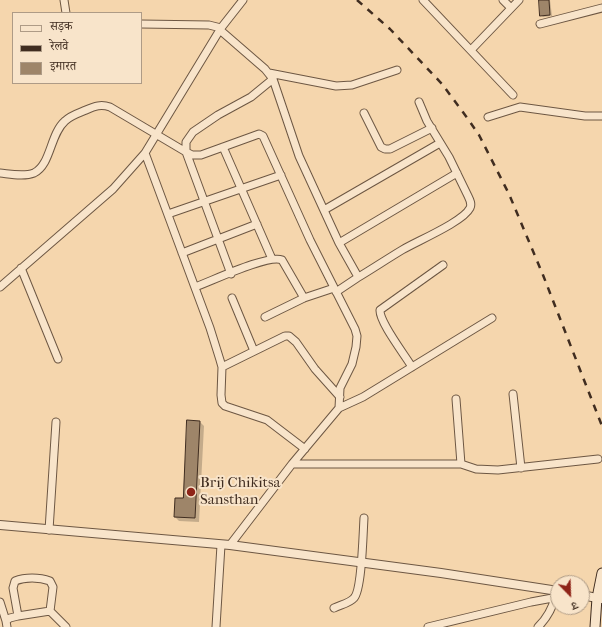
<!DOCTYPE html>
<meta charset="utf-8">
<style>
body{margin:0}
#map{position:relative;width:602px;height:627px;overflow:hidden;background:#f5d6ad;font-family:"IM FELL French Canon","Noto Serif Devanagari",serif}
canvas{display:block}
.legend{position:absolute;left:12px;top:12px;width:130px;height:72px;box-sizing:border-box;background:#f8e4ca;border:1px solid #ae9b86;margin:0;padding:5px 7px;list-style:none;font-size:12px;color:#402d20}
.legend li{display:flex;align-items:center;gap:8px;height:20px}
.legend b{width:20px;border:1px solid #ae9b86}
.north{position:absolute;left:550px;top:575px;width:40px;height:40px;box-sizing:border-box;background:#f8e4ca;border:1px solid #ae9b86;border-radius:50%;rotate:157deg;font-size:11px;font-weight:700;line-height:16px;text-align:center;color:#402d20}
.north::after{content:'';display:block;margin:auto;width:14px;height:18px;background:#8f2418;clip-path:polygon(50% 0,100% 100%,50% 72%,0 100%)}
</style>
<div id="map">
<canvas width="602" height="627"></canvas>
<ul class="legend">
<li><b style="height:5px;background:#f8e4ca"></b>सड़क</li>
<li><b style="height:5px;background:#402d20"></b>रेलवे</li>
<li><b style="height:11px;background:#9e8569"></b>इमारत</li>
</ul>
<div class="north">उ</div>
</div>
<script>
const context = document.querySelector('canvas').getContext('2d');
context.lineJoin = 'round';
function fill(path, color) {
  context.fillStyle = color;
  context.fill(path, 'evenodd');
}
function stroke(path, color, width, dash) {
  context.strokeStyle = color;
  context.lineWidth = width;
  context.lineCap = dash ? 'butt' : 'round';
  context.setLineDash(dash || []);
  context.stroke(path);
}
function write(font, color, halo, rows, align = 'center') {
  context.font = font + ' "IM FELL French Canon",serif';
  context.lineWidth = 4;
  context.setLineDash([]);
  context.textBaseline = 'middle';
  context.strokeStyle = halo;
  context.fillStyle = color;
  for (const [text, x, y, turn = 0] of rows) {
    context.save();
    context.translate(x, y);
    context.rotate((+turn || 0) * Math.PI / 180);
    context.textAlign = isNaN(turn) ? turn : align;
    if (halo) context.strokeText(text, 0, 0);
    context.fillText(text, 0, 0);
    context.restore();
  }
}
fill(new Path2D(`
 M 540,0 L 550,0 L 552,16 L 543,17 L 541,15 Z
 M 188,421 L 200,422 L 204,426 L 199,522 L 179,521 L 175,517 L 184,499 Z`), '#0003');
const building = new Path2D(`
 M 539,0 L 549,0 L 550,15 L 540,16 Z
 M 187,420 L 200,421 L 195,518 L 174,517 L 175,498 L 183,498 Z`);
fill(building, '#9e8569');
stroke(building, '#402d20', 1);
const minor = new Path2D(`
 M 64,0 L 66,13
 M 423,0 L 513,95
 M 503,0 L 511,8
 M 141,24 L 209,25 L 221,28
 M 540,24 L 602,8
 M 220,30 L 265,69 L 273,79 L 299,156 L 339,243 L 357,275 L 357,278 L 336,292
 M 471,50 L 519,0
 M 269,73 L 336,86 L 352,85 L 397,70
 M 364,113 L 381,147 L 385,149 L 390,149 L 432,128
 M 488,117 L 520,107 L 585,116 L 602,116
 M 223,147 L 272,259
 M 145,153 L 210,328 L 220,360 L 222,367 L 221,395 L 222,403 L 225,406 L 267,420 L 305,449
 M 0,173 C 10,174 24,177 34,173 C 51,165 50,134 65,121 C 71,115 79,113 86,110 C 95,106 101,104 110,107 L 186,152 L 192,155 L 201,155 L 259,134 L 263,136 L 310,240 L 355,329 L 357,336 L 356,347 L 352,364 L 340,388 L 339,408
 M 324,210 L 440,143
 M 168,214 L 281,175
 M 339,243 L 457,173
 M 182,253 L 257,224
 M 21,268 L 58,359
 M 231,274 L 186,152 L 186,142 L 193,132 L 218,115 L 251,97 L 273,79
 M 357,278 C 372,269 387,259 402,250 C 417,241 463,222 470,208 C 472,204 470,200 468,196 L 449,157 L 427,121 L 419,102
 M 0,287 L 113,189 L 145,153 L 221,28 L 243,0
 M 195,287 C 212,281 268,254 282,260 L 304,298
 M 232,298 L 254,351
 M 265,317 L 304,298 L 334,288
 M 222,367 L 285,336 L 289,336 L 296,342 L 315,369 L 340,397
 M 412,367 C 405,355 379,322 380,310 L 443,265
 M 513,394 L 521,468
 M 456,399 L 461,464
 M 292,464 L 461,464 L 476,469 L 498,470 L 598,459
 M 49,530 L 56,422
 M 230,545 L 292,464 L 339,408 L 363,397 L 492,318
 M 0,602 L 6,621
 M 334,608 C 340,605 350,603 354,598 C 362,590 363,532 364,518
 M 50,611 L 18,616 L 13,588 L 15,581 C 25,577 39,577 50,581 L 53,587 L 50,611 L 66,627
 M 7,627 L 6,621 L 10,618 L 18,616
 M 216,627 L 221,545
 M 428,627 L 531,602 L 558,597
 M 538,627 C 547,618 552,610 555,597`);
const tertiary = new Path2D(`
 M 0,525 L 230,545 L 441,573 L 558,591
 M 582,595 L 602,599`);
const secondary = new Path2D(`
 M 595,627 L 597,598 L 602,573`);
stroke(minor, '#6d5743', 9);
stroke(tertiary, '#6d5743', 10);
stroke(secondary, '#402d20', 11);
stroke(minor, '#f8e4ca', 7);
stroke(tertiary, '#f8e4ca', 8);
stroke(secondary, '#f8e4ca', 9);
stroke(new Path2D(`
 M 357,0 L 390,29 L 442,84 L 468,119 L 479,135 L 509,194 L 543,275 L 602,426`), '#402d20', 2.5, [7, 7]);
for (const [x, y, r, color] of [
 [191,492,5,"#8f2418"]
]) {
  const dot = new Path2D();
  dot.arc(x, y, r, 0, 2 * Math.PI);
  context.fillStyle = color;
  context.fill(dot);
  stroke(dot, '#f8e4ca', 1.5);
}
write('15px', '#402d20', '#f8e4ca', [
 ["Brij Chikitsa",200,483],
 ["Sansthan",200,500]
], 'left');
</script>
